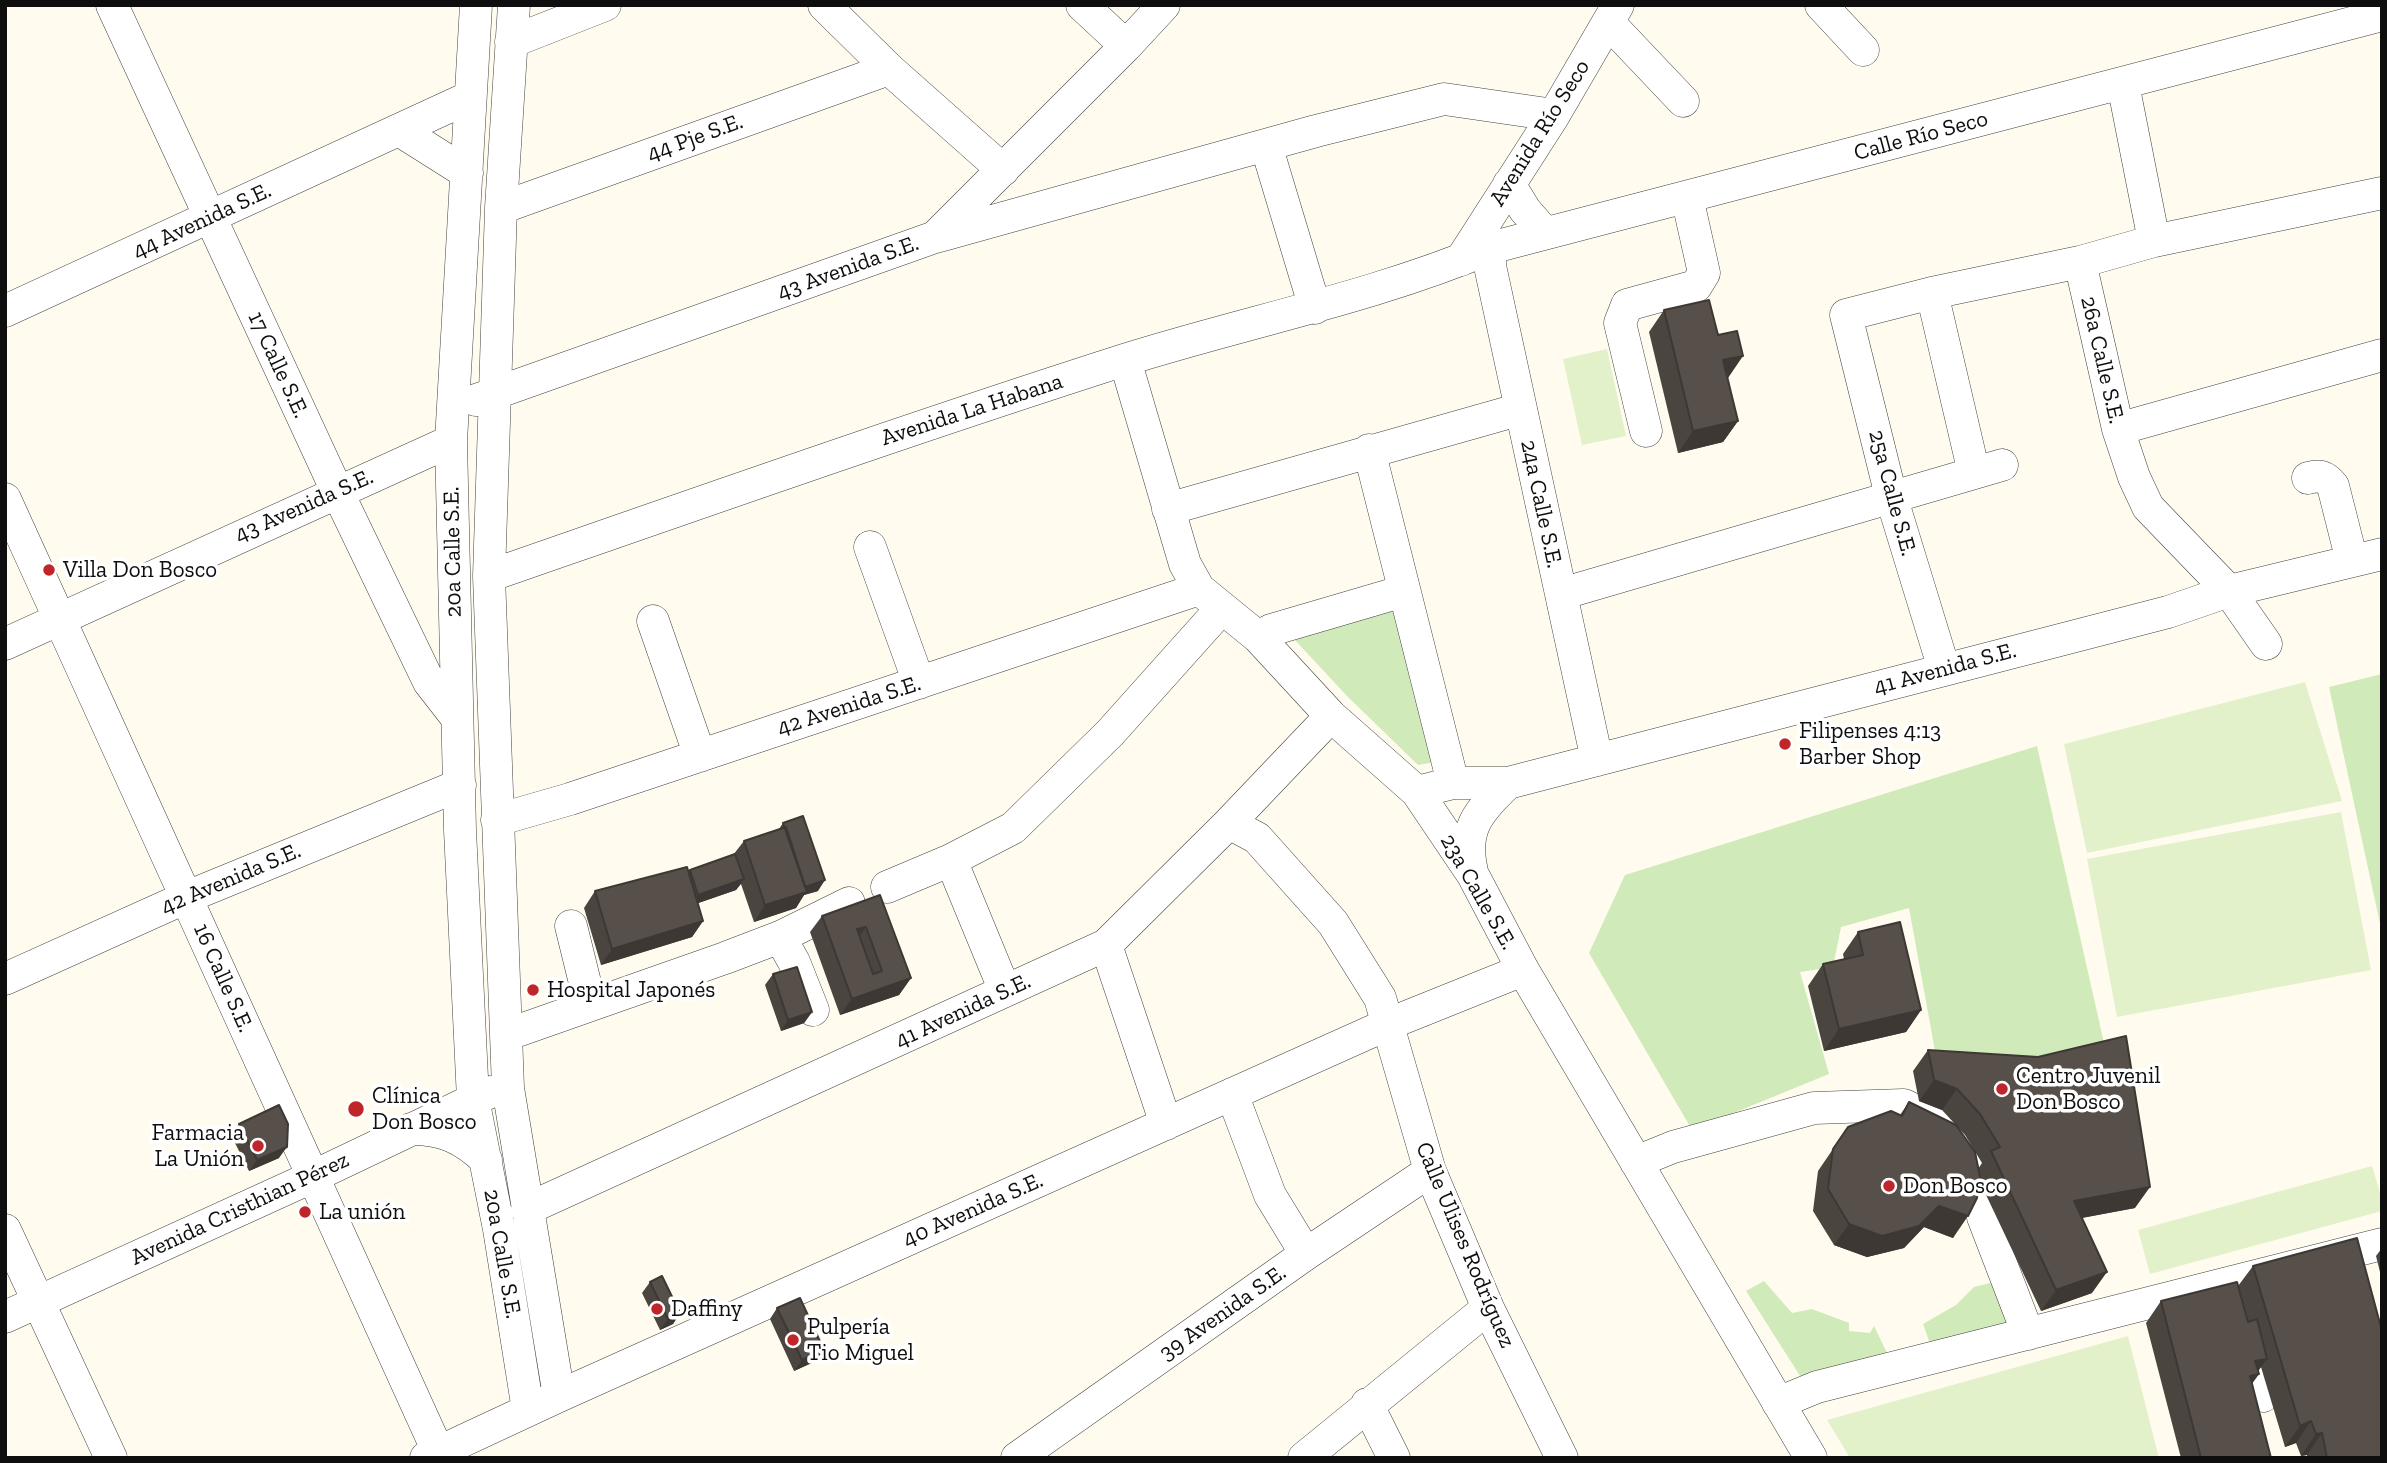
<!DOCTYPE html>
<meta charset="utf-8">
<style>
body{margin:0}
#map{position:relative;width:2387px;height:1463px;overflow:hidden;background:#fffcef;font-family:"Zilla Slab",serif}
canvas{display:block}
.frame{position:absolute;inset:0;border:7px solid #0e0e0e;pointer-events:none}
</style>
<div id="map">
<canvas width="2387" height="1463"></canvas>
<div class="frame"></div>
</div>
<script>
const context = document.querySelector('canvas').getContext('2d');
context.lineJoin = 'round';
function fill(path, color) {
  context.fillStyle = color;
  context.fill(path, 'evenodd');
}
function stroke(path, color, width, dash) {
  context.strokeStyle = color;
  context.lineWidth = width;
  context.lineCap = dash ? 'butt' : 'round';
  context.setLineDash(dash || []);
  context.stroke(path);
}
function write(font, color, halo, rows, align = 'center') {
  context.font = font + ' "Zilla Slab",serif';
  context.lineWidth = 7;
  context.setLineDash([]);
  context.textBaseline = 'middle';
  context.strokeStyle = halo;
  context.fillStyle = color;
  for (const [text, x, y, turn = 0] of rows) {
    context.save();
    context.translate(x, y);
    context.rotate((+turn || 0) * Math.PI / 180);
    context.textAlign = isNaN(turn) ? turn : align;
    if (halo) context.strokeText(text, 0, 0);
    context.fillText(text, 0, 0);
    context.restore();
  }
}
fill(new Path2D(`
 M 1394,610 L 1436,762 L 1418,765 L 1347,696 L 1293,638 Z
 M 2382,674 L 2382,933 L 2329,687 Z
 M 2037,746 L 2104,1043 L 2031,1066 L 1935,1051 L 1909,908 L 1841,927 L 1833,967 L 1800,972 L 1829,1074 L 1692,1130 L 1589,953 L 1625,875 Z
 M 1764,1281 L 1792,1313 L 1812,1309 L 1849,1323 L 1849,1331 L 1870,1333 L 1874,1326 L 1889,1357 L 1809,1390 L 1746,1291 Z
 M 1990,1283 L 2002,1287 L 2018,1331 L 1933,1352 L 1923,1324 L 1956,1305 L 1974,1287 Z`), '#d1eab9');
fill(new Path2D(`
 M 1607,349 L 1626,436 L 1582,445 L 1563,359 Z
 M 2305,682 L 2342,801 L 2087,853 L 2064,744 Z
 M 2341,812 L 2371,970 L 2117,1017 L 2087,859 Z
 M 2372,1166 L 2382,1199 L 2382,1211 L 2150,1274 L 2138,1230 Z
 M 2128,1336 L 2159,1458 L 1850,1458 L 1827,1420 Z`), '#e3f1cb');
const minor = new Path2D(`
 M 112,5 L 337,491 L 429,682 L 457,718
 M 476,5 L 451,441 L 460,830 L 473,1099 L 499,1229 L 528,1410
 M 514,5 L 501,208 L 489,576 L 508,1088 L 559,1396
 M 824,5 L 889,69 L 1003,170
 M 1082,5 L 1126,46
 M 1821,5 L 1863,50
 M 1608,22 L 1683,101
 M 511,42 L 605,5
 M 2123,84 L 2154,241 L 2080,262 L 2118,429 L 2134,477 L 2148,507 L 2229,591 L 2266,644
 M 399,130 L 467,173
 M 1266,145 L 1315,308
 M 1509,184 L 1525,210 L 1545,233
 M 501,208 L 889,69
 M 939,236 L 1316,131 L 1444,99 L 1554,115
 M 2154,241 L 2382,193
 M 1490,248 L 1490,266 L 1597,760
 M 1461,260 L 1554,115 L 1618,5
 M 1932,293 L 1974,473
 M 5,311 L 470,97
 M 1125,360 L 1185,564 L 1199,589 L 1258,637 L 1331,716 L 1417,792 L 1473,875 L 1523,970 L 1811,1458
 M 476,400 L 935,237 L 1126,46 L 1164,5
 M 2118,429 L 2382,355
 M 1646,431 L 1620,323 L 1627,305 L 1696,286 L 1704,273 L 1687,197
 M 1369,450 L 1453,783
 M 2308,478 C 2320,475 2325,476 2333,486 L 2352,561
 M 5,499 L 441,1458
 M 1168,509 L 1521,409
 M 870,547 L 919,683
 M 489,576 C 699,503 909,429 1121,361 C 1244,322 1371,298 1490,248 L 2382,15
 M 1561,594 L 2002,465
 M 653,621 L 700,756
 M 1258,637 L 1271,630 L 1404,591
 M 5,644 L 451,441
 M 1944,669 L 1891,496 L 1846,315 L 1932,293 L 2080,262
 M 1417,792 L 1453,783 L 1508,783 L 2168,612 L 2229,591 L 2382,554
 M 497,820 L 570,799 L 1199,589
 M 1229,823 L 1257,838 L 1333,923 L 1380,998 L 1430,1171 L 1488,1308 L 1562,1458
 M 951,860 L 1005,991
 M 1472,872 C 1462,829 1478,812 1508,783
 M 887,887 L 951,860 L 1013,828 L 1110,733 L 1222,608
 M 571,926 L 590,1003
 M 780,937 L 794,962 L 813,1010
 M 1106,945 L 1166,1124
 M 5,979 L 187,897 L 460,785
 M 506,1035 L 725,958 L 780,937 L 849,903
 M 1232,1094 L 1270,1195 L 1306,1254
 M 411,1129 C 443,1129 463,1138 486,1160
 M 1636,1162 L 1673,1147 L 1814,1108 L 1904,1105 L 1922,1114 L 1947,1132 L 1972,1168 L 1983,1217 L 2028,1334
 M 527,1209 L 1106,945 L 1229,823 L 1331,716
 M 5,1230 L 111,1458
 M 5,1317 L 312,1177 L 490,1092
 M 2246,1334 L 2263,1396
 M 1778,1403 L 1817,1387 L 2382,1244
 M 1367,1404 L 1394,1458
 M 426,1458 L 559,1396 L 1386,1025 L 1523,970
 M 1017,1458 L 1306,1254 L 1430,1171
 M 1304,1458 L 1488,1308`);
stroke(minor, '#414141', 33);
stroke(minor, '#fff', 32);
fill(new Path2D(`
 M 1664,310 L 1727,378 L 1738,421 L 1723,442 L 1678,453 L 1649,332 Z
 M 783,823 L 818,891 L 804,895 L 796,908 L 754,922 L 741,884 L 736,890 L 698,903 L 703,921 L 692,937 L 601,965 L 584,908 L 595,891 L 688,872 L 690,870 L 733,855 L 744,841 L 779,829 Z
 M 880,895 L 911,978 L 899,995 L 840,1015 L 810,932 L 822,916 Z
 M 1858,932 L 1921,1010 L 1906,1032 L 1824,1051 L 1808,986 L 1823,964 L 1844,959 L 1843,954 Z
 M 773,974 L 812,1012 L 804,1023 L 781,1031 L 765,985 Z
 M 1928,1050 L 2135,1208 L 2082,1218 L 2092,1293 L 2041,1311 L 1979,1180 L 1953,1238 L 1924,1227 L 1904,1248 L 1867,1257 L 1834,1245 L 1813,1211 L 1818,1171 L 1848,1127 L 1900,1115 L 1909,1102 L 1978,1169 L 1982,1163 L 1965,1135 L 1942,1110 L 1919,1101 L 1913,1071 Z
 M 239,1124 L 279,1158 L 249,1171 L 231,1135 Z
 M 2382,1248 L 2382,1280 L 2376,1256 Z
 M 2253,1266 L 2382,1458 L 2307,1458 L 2307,1455 L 2301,1456 L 2296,1443 L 2285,1447 L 2261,1367 L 2258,1371 L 2259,1374 L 2252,1383 L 2271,1458 L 2181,1458 L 2146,1323 L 2161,1301 L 2238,1286 Z
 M 650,1282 L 680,1313 L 673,1324 L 660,1330 L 642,1293 Z
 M 777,1308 L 816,1361 L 794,1371 L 770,1319 Z`), '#4b4540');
fill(new Path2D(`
 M 1743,356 L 1728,378 L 1723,360 Z
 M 1738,421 L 1723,442 L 1678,453 L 1693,431 Z
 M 744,879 L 736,890 L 690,906 L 698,895 Z
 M 825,880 L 818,891 L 804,895 L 796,908 L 754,922 L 765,905 L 805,887 Z
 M 703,921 L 692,937 L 601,965 L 612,949 Z
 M 866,927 L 854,943 L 857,929 Z
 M 911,978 L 899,995 L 840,1015 L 852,999 Z
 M 1921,1010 L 1906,1032 L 1824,1051 L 1839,1029 Z
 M 812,1012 L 804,1023 L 781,1031 L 788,1020 Z
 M 1934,1080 L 1957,1089 L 1942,1110 L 1919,1101 Z
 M 287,1147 L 279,1158 L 249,1171 L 257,1160 Z
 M 2150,1187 L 2135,1208 L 2059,1222 L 2074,1201 Z
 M 1939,1206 L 1968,1216 L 1953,1238 L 1924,1227 L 1904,1248 L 1867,1257 L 1834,1245 L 1849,1224 Z
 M 2107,1272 L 2092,1293 L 2041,1311 L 2056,1290 Z
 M 680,1313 L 673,1324 L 660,1330 L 668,1319 Z
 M 824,1350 L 816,1361 L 794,1371 L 802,1360 Z
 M 2267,1359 L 2256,1374 L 2259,1374 L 2244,1395 L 2255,1361 Z
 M 2311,1421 L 2296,1443 L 2285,1447 L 2300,1426 Z
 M 2322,1433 L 2307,1455 L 2301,1456 L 2316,1434 Z`), '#3d3834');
const building = new Path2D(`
 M 1709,300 L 1718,335 L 1737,331 L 1743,356 L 1723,360 L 1738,421 L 1693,431 L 1664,310 Z
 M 803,816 L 825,880 L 805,887 L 783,823 Z
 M 786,827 L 807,892 L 765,905 L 744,841 Z
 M 735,854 L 744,879 L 698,895 L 690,870 Z
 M 687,867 L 703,921 L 612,949 L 595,891 Z
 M 880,895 L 911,978 L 852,999 L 822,916 ZM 866,927 L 882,971 L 873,974 L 857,929 Z
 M 1900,922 L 1921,1010 L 1839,1029 L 1823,964 L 1863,955 L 1858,932 Z
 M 797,967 L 812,1012 L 788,1020 L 773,974 Z
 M 2126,1036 L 2150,1187 L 2074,1201 L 2107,1272 L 2056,1290 L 1991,1151 L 2000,1147 L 1980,1114 L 1957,1089 L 1934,1080 L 1928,1050 L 2038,1057 Z
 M 1909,1102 L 1956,1125 L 1975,1152 L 1980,1177 L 1977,1198 L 1968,1216 L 1939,1206 L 1919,1226 L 1882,1236 L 1849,1224 L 1828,1189 L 1833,1149 L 1848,1127 L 1891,1111 L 1902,1116 Z
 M 279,1105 L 288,1124 L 287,1147 L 257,1160 L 239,1124 Z
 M 2357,1238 L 2382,1331 L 2382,1458 L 2327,1458 L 2322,1433 L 2316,1434 L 2311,1421 L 2300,1426 L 2253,1266 Z
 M 662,1276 L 680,1313 L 668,1319 L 650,1282 Z
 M 2237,1282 L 2248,1322 L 2257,1319 L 2267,1359 L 2255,1361 L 2259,1374 L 2250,1376 L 2271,1458 L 2201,1458 L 2161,1301 Z
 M 800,1298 L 824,1350 L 802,1360 L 777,1308 Z`);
fill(building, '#57504a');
stroke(building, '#3d3834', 2);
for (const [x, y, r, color] of [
 [49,570,7,"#bf2529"],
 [1785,744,7,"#bf2529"],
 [533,990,7,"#bf2529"],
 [2002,1089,7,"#bf2529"],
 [356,1109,9,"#bf2529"],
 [258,1146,7,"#bf2529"],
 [1889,1186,7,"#bf2529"],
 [305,1212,7,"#bf2529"],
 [657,1309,7,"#bf2529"],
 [793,1340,7,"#bf2529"]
]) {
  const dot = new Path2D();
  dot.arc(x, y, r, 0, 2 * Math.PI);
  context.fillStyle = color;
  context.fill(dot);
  stroke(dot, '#fff', 2.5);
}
write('23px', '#0e0e0e', '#fff', [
 ["Avenida Río Seco",1540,133,-58],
 ["Calle Río Seco",1921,136,-15],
 ["44 Pje S.E.",695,138,-20],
 ["44 Avenida S.E.",202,221,-25],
 ["43 Avenida S.E.",848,268,-20],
 ["26a Calle S.E.",2102,360,77],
 ["17 Calle S.E.",278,365,65],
 ["Avenida La Habana",972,410,-18],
 ["25a Calle S.E.",1892,493,75],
 ["24a Calle S.E.",1541,504,78],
 ["43 Avenida S.E.",304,506,-24],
 ["20a Calle S.E.",453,552,-91],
 ["41 Avenida S.E.",1945,669,-15],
 ["42 Avenida S.E.",849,706,-18],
 ["42 Avenida S.E.",231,879,-23],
 ["23a Calle S.E.",1478,892,60],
 ["16 Calle S.E.",223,978,66],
 ["41 Avenida S.E.",963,1011,-25],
 ["Avenida Cristhian Pérez",240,1209,-25],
 ["40 Avenida S.E.",973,1210,-24],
 ["Calle Ulises Rodríguez",1465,1245,67],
 ["20a Calle S.E.",502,1254,80],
 ["39 Avenida S.E.",1223,1313,-35]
]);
write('23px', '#0e0e0e', '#fff', [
 ["Villa Don Bosco",63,570],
 ["Filipenses 4:13",1799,731],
 ["Barber Shop",1799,757],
 ["Hospital Japonés",547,990],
 ["Centro Juvenil",2016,1076],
 ["Don Bosco",2016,1102],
 ["Clínica",372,1096],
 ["Don Bosco",372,1122],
 ["Farmacia",244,1133,"right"],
 ["La Unión",244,1159,"right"],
 ["Don Bosco",1903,1186],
 ["La unión",319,1212],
 ["Daffiny",671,1309],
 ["Pulpería",807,1327],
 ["Tio Miguel",807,1353]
], 'left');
</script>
